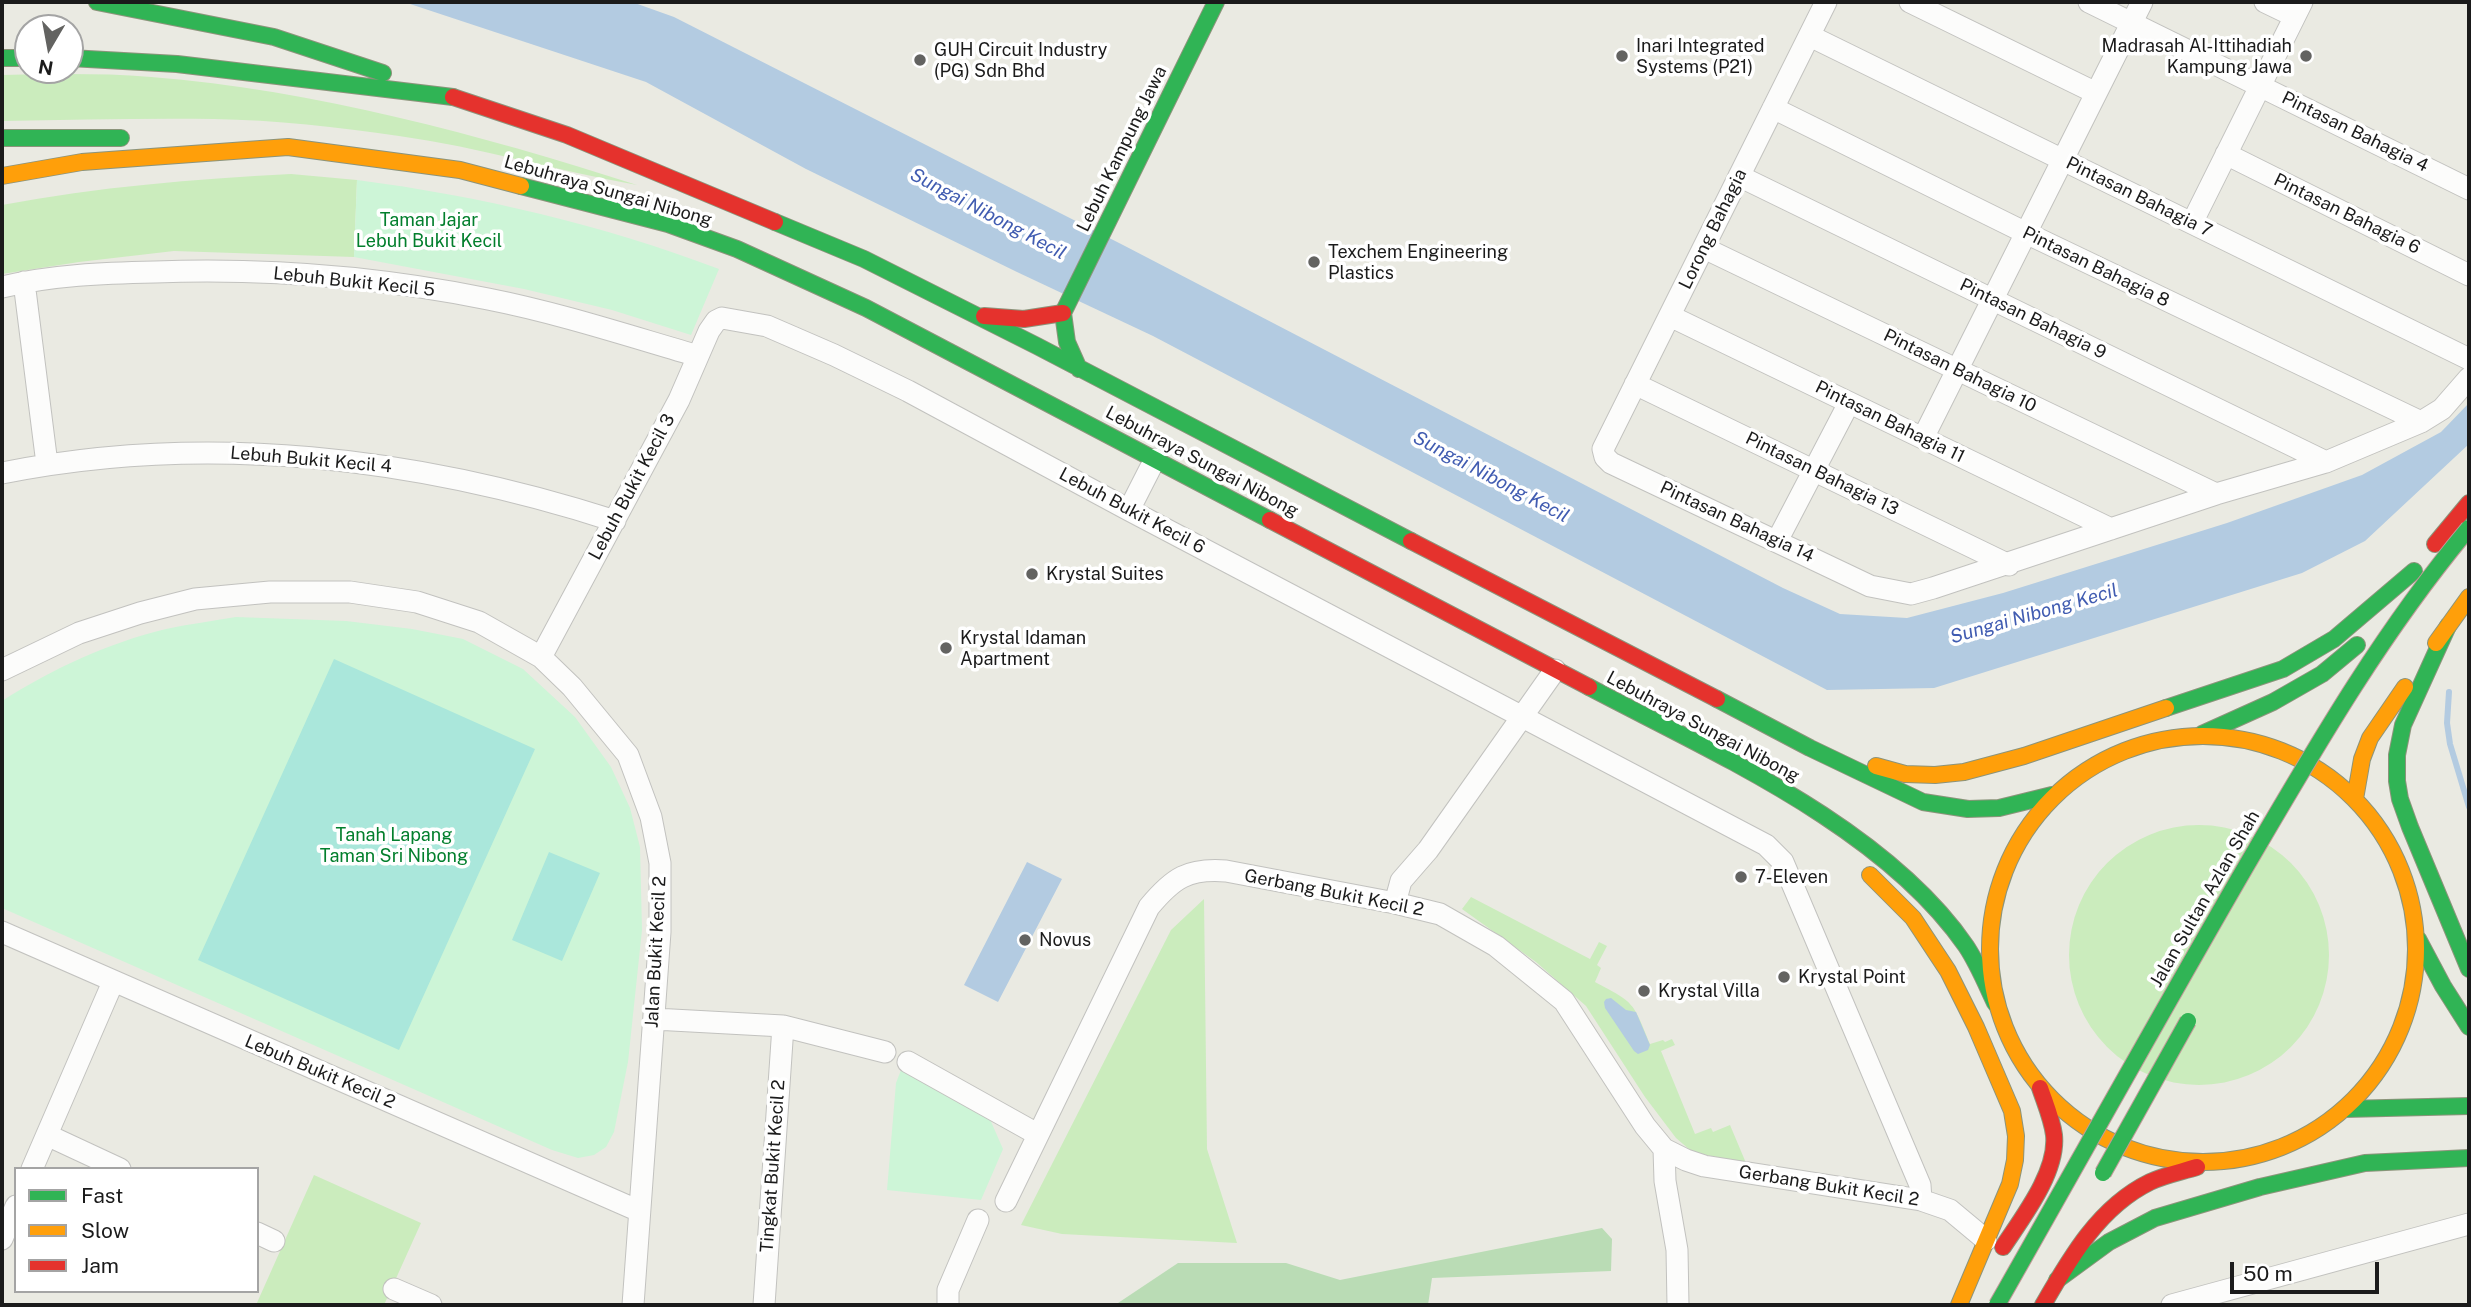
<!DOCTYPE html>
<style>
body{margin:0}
#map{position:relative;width:2471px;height:1307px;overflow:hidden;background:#eaeae2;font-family:"Public Sans",sans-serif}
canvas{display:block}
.frame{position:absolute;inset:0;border:4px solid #1b1b1b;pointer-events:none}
.legend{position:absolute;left:14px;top:1167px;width:245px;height:126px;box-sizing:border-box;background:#fff;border:2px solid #a4a4a4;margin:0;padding:9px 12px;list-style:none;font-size:21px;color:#1b1b1b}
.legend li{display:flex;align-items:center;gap:14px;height:35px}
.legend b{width:35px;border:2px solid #a4a4a4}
.north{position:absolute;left:14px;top:14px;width:70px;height:70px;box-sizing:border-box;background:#fff;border:2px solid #a4a4a4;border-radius:50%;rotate:190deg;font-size:19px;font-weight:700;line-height:28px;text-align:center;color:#1b1b1b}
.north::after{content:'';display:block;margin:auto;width:24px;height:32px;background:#636361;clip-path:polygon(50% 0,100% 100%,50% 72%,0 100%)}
.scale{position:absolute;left:2230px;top:1262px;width:149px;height:32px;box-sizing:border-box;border:4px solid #1b1b1b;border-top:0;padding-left:9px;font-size:21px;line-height:24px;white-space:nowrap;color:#1b1b1b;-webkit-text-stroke:5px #fff;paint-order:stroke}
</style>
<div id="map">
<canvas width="2471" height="1307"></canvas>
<div class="frame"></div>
<ul class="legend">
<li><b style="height:9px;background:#30b455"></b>Fast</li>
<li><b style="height:9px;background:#ff9f0a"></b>Slow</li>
<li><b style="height:9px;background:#e5322d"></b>Jam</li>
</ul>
<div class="north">N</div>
<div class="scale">50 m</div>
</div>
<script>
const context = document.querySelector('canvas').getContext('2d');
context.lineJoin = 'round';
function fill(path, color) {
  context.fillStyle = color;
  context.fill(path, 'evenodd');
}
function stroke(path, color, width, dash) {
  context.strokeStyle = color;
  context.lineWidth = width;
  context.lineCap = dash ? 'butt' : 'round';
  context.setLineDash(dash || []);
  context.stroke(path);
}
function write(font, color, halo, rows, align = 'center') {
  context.font = font + ' "Public Sans",sans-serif';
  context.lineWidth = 7;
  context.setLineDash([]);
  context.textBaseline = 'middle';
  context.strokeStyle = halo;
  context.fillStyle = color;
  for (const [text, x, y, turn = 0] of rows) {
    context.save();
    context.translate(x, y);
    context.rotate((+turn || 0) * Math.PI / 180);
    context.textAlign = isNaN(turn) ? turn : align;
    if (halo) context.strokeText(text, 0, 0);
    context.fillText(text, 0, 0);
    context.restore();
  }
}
fill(new Path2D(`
 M 2,75 C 51,74 101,73 151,77 C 315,90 481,135 637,185 C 557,171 479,147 399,136 C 338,127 275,120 214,119 C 143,118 72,120 2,121 Z
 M 291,174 L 357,180 L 354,257 L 174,251 L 79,262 L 2,274 L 2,205 C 98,187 193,179 291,174 Z
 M2069 955a130 130 0 1 1 260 0a130 130 0 1 1-260 0Z
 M 1471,897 L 1590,959 L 1599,942 L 1607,946 L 1597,965 L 1601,968 L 1595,982 C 1635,1003 1633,1002 1650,1044 L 1663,1040 L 1665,1042 L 1672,1039 L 1675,1045 L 1661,1051 L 1695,1134 L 1711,1128 L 1713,1132 L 1730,1125 L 1746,1163 L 1701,1154 L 1690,1150 L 1676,1138 L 1645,1097 L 1586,1006 L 1536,962 L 1462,909 Z
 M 1204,899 L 1207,1149 L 1237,1243 L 1062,1234 L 1021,1225 L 1171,930 Z
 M 314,1175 L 421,1223 L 384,1305 L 256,1305 Z`), '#cbecbd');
fill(new Path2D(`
 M 1602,1228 L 1612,1239 L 1611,1271 L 1432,1278 L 1428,1305 L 1115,1305 L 1178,1263 L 1286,1263 L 1340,1280 Z`), '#badcb5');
fill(new Path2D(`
 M 357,180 C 480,196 603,225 719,269 L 691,335 L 612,310 L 524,289 L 354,257 Z
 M 236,617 L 346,621 L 412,629 L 463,639 L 523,669 L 575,717 L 611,767 L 630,808 L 640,847 L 642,930 L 628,1062 L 614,1132 L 606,1147 L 594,1155 L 578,1158 L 552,1150 L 2,908 L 2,701 C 52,669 108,643 166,629 C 189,624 213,621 236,617 Z
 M 901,1070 L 989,1117 L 1003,1149 L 981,1200 L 887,1190 L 896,1083 Z`), '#cdf5d7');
fill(new Path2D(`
 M 334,659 L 535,749 L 399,1050 L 198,960 Z
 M 549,852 L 600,873 L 562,961 L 512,940 Z`), '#aae7db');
fill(new Path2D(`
 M 404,2 L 632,2 L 674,17 L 1123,245 L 1783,588 L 1840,614 L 1907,618 L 2003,593 L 2227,523 L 2362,475 L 2441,432 L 2469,403 L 2469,444 L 2365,541 L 2302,573 L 1934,688 L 1827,690 L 1153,336 L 1017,272 L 806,169 L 646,82 Z
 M 1027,862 L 1062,879 L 998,1002 L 964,985 Z
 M 1611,998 L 1626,1010 L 1636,1012 L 1650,1045 L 1648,1050 L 1638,1054 L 1634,1051 L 1605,1008 L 1604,1002 L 1606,999 Z`), '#b3cbe1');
stroke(new Path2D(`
 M 2449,692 L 2447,723 L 2450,744 L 2469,807`), '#b3cbe1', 6);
const street = new Path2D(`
 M 1826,2 L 1603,449 L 1605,457 L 1611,463 L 1870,586 L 1911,594 L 1933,588 L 2216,494 L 2326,462 L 2421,422 L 2442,409 L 2469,378
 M 1910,2 L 2096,93
 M 2089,2 L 2469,189
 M 2265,2 L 2294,16
 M 1810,36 L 2469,359
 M 1773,108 L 2026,233 L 2421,422
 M 2226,154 L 2469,275
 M 1739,176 L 2326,462
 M 2192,223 L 2302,2
 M 1704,248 L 2216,494
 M 24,282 L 47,464
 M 2,287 C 52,275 104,273 155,272 C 266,268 379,277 488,299 C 559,313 629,336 698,356
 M 1670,316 L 2111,529
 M 1635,384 L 2009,565
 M 1923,438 L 2142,2
 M 2,473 C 207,432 417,457 615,521
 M 1129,510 L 1155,459
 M 1777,541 L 1849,403
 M 541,657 L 679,400 L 709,331 L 716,321 L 722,318 L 767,326 L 834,355 L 908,391 L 1129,510 L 1766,845 L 1783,862 L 1920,1185 L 1921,1200
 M 2,670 L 79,633 L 140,613 L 195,599 L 270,592 L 350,592 L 417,602 L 479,622 L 541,657 L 572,687 L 628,755 L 651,817 L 660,863 L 660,932 L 633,1305
 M 1395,903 L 1401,881 L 1428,850 L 1555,670
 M 2,932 L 639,1211
 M 654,1019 L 783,1026 L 885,1052
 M 908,1062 L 1037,1134
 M 47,1135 L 120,1169
 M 1664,1149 L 1665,1181 L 1677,1250 L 1678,1305
 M 32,1169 L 113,982
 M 1006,1201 L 1149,907 C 1173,878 1188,868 1226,871 L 1395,903 L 1440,914 L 1496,946 L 1564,1001 L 1645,1126 L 1664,1149 L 1686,1160 L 1704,1166 L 1921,1200 L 1950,1210 L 1986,1240
 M 257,1233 L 274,1241
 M 2,1239 L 16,1206
 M 394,1289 L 431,1305
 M 764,1305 L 783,1026
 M 948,1305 L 948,1290 L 978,1220
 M 2172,1305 L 2469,1224`);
const fast = new Path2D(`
 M 97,2 L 274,37 L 383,73
 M 2,58 L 28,58
 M 70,58 L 177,64 L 453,97
 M 2,138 L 121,138
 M 521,186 L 668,224 L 737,249 L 866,308 L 1270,520
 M 775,222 L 864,259 L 1037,346 L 1411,541
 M 1079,369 L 1067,342 L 1063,313 L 1216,2
 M 2448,626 L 2403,725 L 2397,755 L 2397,781 L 2400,799 L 2410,827 L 2469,969
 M 1589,687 C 1714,753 1884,827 1966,946 C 1978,964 1986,984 1995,1003
 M 1717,699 L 1810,748 L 1923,802 L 1968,809 L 1999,808 L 2052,795
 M 2166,708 L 2283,669 L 2334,639 L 2414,571
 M 2202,734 L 2273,702 L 2322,674 L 2357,645
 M 2418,939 L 2443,986 L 2469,1027
 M 2345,1109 L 2469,1106
 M 2057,1280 L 2109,1242 L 2155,1218 L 2260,1187 L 2365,1163 L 2469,1158`);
const slow = new Path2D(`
 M 288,147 L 460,170 L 521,186
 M 2,176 L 82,162 L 288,147
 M 2436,643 L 2469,597
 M1990 949a213 213 0 1 1 426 0a213 213 0 1 1-426 0Z
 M 1876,766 L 1905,774 L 1935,775 L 1964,772 L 2024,756 L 2166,708
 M 2355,799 L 2362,759 L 2370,738 L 2405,687
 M 1870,875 L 1913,918 L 1948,971 L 1976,1027 L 2012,1111 L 2016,1136 L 2015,1160 L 2010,1184 L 1959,1305`);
const jam = new Path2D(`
 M 453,97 L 567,135 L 775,222
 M 984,316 L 1024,319 L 1063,313
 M 1270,520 L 1589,687
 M 1411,541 L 1717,699
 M 2435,544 L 2469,503
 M 2003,1247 C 2022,1218 2058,1172 2054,1135 C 2052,1119 2045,1103 2040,1088
 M 2043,1305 C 2070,1258 2099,1207 2150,1182 C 2165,1175 2181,1172 2197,1167`);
stroke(street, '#c2c2bf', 23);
stroke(fast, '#8c947b', 18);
stroke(slow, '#8c947b', 18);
stroke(jam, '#8c947b', 18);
stroke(street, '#fcfcfb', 21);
stroke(fast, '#30b455', 16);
stroke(slow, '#ff9f0a', 16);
stroke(jam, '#e5322d', 16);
const fastBridge = new Path2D(`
 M 2103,1173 L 2188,1021
 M 1997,1305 C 2080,1159 2161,1013 2245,868 C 2314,750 2381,633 2469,528`);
stroke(fastBridge, '#c19a99', 18, []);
stroke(fastBridge, '#30b455', 16);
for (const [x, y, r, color] of [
 [1622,56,7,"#636361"],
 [2306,56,7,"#636361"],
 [920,60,7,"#636361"],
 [1314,262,7,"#636361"],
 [1032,574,7,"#636361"],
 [946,648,7,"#636361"],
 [1741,877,7,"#636361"],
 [1025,940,7,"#636361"],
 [1784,977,7,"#636361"],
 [1644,991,7,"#636361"]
]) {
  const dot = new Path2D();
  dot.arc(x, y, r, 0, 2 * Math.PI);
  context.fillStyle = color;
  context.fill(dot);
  stroke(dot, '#fff', 2.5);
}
write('18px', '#1b1b1b', '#fff', [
 ["Inari Integrated",1636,46],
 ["Systems (P21)",1636,67],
 ["Madrasah Al-Ittihadiah",2292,46,"right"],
 ["Kampung Jawa",2292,67,"right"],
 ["GUH Circuit Industry",934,50],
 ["(PG) Sdn Bhd",934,71],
 ["Texchem Engineering",1328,252],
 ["Plastics",1328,273],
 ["Krystal Suites",1046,574],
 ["Krystal Idaman",960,638],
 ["Apartment",960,659],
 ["7-Eleven",1755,877],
 ["Novus",1039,940],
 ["Krystal Point",1798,977],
 ["Krystal Villa",1658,991]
], 'left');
write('18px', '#1b1b1b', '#fff', [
 ["Pintasan Bahagia 4",2355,132,26],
 ["Lebuh Kampung Jawa",1122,149,-64],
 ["Lebuhraya Sungai Nibong",608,191,16],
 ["Pintasan Bahagia 7",2139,197,26],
 ["Pintasan Bahagia 6",2347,214,26],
 ["Lorong Bahagia",1713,229,-64],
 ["Pintasan Bahagia 8",2096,267,26],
 ["Lebuh Bukit Kecil 5",354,282,6],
 ["Pintasan Bahagia 9",2033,319,26],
 ["Pintasan Bahagia 10",1960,371,26],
 ["Pintasan Bahagia 11",1890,422,26],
 ["Lebuh Bukit Kecil 4",311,460,5],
 ["Lebuhraya Sungai Nibong",1202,462,28],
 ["Pintasan Bahagia 13",1822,474,26],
 ["Lebuh Bukit Kecil 3",632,487,-62],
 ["Lebuh Bukit Kecil 6",1132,511,28],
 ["Pintasan Bahagia 14",1737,522,25],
 ["Lebuhraya Sungai Nibong",1703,727,28],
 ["Gerbang Bukit Kecil 2",1334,893,11],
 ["Jalan Sultan Azlan Shah",2205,899,-60],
 ["Jalan Bukit Kecil 2",656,952,-87],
 ["Lebuh Bukit Kecil 2",320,1072,23],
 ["Tingkat Bukit Kecil 2",773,1166,-86],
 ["Gerbang Bukit Kecil 2",1829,1186,9]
]);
write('18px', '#037f2d', '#fff', [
 ["Taman Jajar",429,220],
 ["Lebuh Bukit Kecil",429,241],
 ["Tanah Lapang",394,835],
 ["Taman Sri Nibong",394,856]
]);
write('italic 19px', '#415cb1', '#fff', [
 ["Sungai Nibong Kecil",988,214,28],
 ["Sungai Nibong Kecil",1491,477,28],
 ["Sungai Nibong Kecil",2034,614,-16]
]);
</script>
